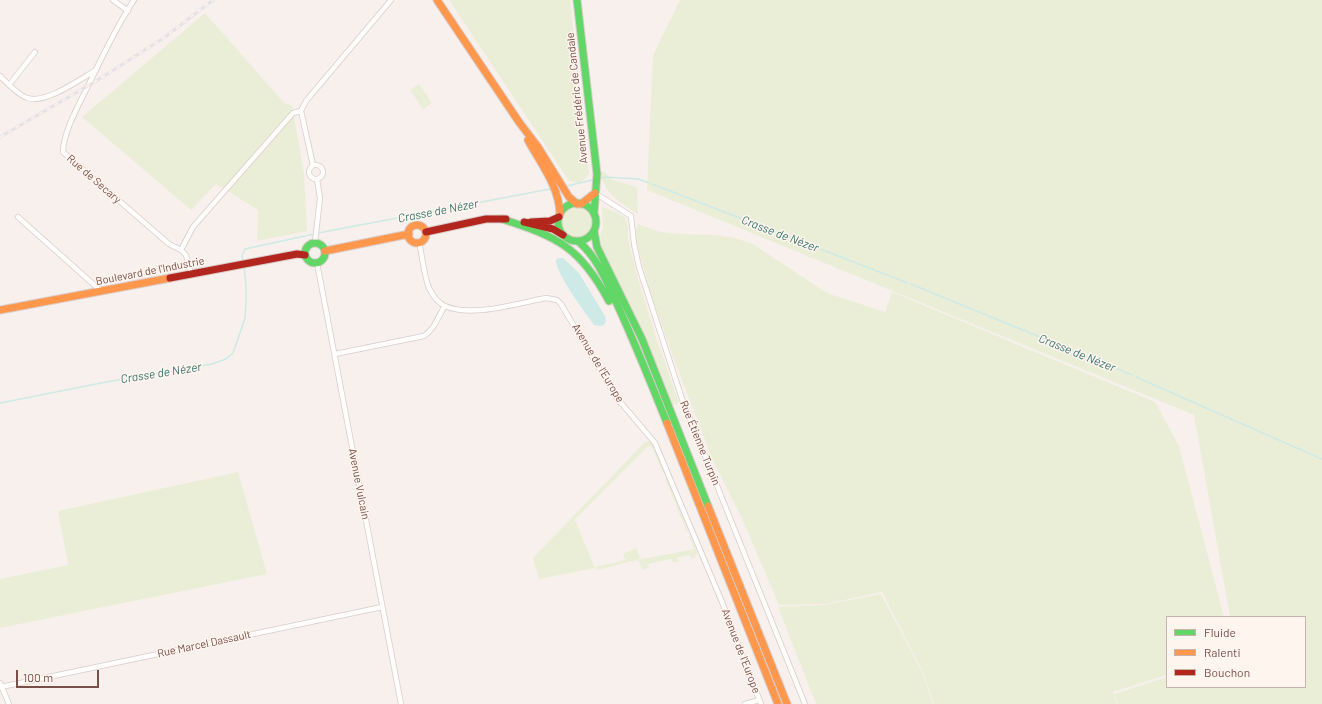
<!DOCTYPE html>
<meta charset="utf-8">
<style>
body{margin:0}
#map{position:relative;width:1322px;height:704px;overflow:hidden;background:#f8f0ed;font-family:Barlow,sans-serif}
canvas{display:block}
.legend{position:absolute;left:1166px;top:616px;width:140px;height:72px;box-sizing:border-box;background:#fff5ef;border:1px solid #c9b3ad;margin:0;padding:5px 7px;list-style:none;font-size:12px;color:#794f4a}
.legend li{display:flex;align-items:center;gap:8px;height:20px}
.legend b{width:20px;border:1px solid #c9b3ad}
.scale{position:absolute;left:16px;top:670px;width:83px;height:18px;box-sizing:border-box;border:2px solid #794f4a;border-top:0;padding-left:5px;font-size:12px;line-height:14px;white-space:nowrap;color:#794f4a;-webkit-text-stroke:3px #fff5ef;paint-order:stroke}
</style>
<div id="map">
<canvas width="1322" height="704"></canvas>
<ul class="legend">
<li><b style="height:5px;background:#63d668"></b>Fluide</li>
<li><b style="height:5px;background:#ff974d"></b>Ralenti</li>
<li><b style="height:5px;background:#b3261e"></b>Bouchon</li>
</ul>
<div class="scale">100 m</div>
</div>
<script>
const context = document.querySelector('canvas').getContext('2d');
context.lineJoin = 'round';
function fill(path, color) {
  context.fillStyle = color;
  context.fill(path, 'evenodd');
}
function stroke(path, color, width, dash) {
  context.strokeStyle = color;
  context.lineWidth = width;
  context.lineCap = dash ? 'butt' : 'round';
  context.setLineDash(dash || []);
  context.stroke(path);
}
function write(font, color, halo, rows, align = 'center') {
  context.font = font + ' Barlow,sans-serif';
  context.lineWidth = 3;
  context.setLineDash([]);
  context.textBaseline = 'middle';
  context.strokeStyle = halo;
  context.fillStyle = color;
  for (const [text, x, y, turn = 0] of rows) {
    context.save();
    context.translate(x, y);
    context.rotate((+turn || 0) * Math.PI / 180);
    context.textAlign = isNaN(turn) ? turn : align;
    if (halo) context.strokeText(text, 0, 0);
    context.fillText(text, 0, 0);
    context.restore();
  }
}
fill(new Path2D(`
 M 449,0 L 570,0 L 589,174 L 581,183 L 569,181 Z
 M 680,0 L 1322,0 L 1322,704 L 1118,704 L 1114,694 L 1167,677 L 1167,687 L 1305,687 L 1305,617 L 1230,617 L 1194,415 L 647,190 L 653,55 Z
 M 205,13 L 285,104 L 292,105 L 304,174 L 307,231 L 257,241 L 258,210 L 216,184 L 191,210 L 82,117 Z
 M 419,84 L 432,103 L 423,109 L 410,90 Z
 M 604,172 L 613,180 L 637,187 L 638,214 C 620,203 606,195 600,173 Z
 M 602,207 L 616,212 L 625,218 L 628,227 L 628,239 L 638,279 L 657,340 L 679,403 L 672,406 L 603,251 L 600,236 L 603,227 Z
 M562 222a15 15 0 1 1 30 0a15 15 0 1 1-30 0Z
 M 638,224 L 660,232 L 680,234 L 715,235 L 735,238 L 753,244 L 827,293 L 885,312 L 892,292 L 1155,402 L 1179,446 L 1224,617 L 1167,617 L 1167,675 L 1113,692 L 1117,704 L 934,704 L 921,668 L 882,592 L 825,604 L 779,605 L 744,523 L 714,463 L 675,362 L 649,289 L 635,235 Z
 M 649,441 L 652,442 L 664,472 L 663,473 L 652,447 L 648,446 L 575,519 L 574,518 L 595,568 L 539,579 L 533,558 L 645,442 Z
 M 238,472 L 267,574 L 0,628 L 0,579 L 68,565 L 58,511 Z
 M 665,478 L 667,478 L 688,531 L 687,533 Z
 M 689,536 L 691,537 L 697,552 L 696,557 L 692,559 L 689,555 L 677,558 L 679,561 L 673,563 L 671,559 L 648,564 L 649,568 L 643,570 L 638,560 L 694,549 Z
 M 636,548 L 641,559 L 597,570 L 596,567 L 625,560 L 623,554 Z
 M 881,594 L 921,670 L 933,704 L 816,704 L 778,607 L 824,605 Z`), '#eaeed7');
fill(new Path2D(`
 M 560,258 L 563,258 L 579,273 L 605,316 L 606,321 L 604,325 L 600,326 L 594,325 C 585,313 554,271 556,259 Z`), '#cdeae6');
stroke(new Path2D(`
 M 602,178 L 606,177 L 638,179 L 649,183
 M 652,184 L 908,283
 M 567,186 L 592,180
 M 318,233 L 550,189
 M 243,262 L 242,256 L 245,249 L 314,234
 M 911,284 L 1132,375
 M 1136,377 L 1322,459
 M 0,403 L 106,382 L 212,364 L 226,359 L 233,353 L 240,333 L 245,318 L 246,301 L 246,286 L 244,267`), '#cdeae6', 1.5);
const street = new Path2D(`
 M 113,0 L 128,11
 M 134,0 C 116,27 102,57 88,86 C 79,104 63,133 63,152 L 169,244 L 181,250
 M 0,76 C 8,84 17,94 27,98 C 46,104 79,80 96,70
 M 9,85 L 35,52
 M 301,111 L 306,101 L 391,0
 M 301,111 L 313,165
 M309 172a7 7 0 1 1 14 0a7 7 0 1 1-14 0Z
 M 595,193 L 631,216 L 634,244 L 639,267 L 682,399 L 805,704
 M 18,217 L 101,291
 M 315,242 L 320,198 L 317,179
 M 419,242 C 422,255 424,276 429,288 C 432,294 438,303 445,306 C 472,318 518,303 546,298 L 557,300 L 561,304 L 616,397 L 655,443 L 722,602 L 761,704
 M 317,263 L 401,704
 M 191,274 L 186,255 L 181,250 L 193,227 L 293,113 L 301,111
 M 335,354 L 424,336 C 435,329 438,316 445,306
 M 0,683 L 9,704
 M 1,687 L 382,607
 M 745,704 L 759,700`);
const fast = new Path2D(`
 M 577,0 L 597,174 L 594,214
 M558 222a19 19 0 1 1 38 0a19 19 0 1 1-38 0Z
 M 502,219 C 558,237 580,247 609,301
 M 594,231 L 597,247 L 642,339 L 708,506
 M 579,242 C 598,258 607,283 617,304 C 635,343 651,383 667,423
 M305 253a10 10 0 1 1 20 0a10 10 0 1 1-20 0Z`);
const slow = new Path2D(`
 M 437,0 L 519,122 L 538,147 L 569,197 L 577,204
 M 528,140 C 541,164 559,186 560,214
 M 581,204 L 595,193
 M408 234a9 9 0 1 1 18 0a9 9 0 1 1-18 0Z
 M 325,251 L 409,234
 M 0,310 L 170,278
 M 667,423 L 778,704
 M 708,506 L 787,704`);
const jam = new Path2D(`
 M 524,222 L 553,229 L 563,235
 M 531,222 L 550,221 L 559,217
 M 426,232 L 486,219 L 506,219
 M 170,278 L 297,254 L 305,255`);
stroke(street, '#d8ccca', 6);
stroke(fast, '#d9cdca', 9);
stroke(slow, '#d9cdca', 9);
stroke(jam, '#d9cdca', 9);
stroke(street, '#fefdfc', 4.5);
stroke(fast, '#63d668', 7);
stroke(slow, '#ff974d', 7);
stroke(jam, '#b3261e', 7);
const rail = new Path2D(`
 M 0,137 L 98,80 L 165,37 L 213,0`);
stroke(rail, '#e4e2e5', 3);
stroke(rail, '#fff5ef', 1.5, [4.5]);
write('11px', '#794f4a', '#fff5ef', [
 ["Avenue Frédéric de Candale",577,98,-96],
 ["Rue de Secary",94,179,41],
 ["Boulevard de l'Industrie",150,271,-11],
 ["Avenue de l'Europe",598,363,59],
 ["Rue Étienne Turpin",700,443,68],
 ["Avenue Vulcain",359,484,79],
 ["Rue Marcel Dassault",204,644,-12],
 ["Avenue de l'Europe",741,651,69]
]);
write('italic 12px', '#3a7771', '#fff5ef', [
 ["Crasse de Nézer",438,211,-11],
 ["Crasse de Nézer",780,234,21],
 ["Crasse de Nézer",1077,353,22],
 ["Crasse de Nézer",161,373,-9]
]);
</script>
